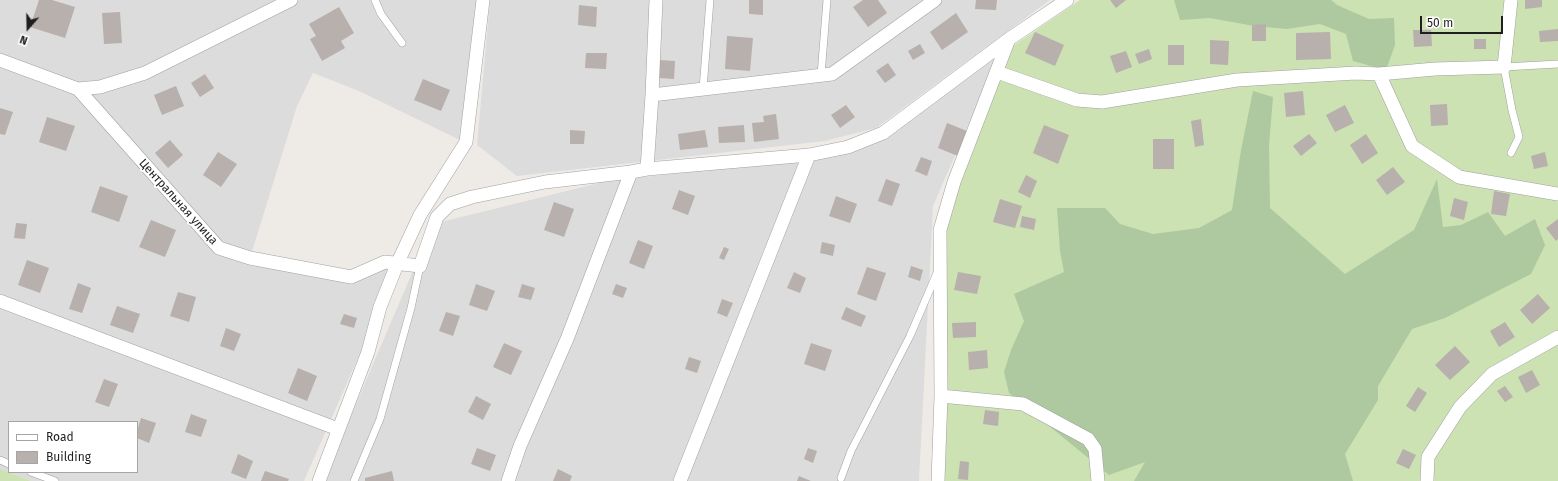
<!DOCTYPE html>
<meta charset="utf-8">
<style>
body{margin:0}
#map{position:relative;width:1558px;height:481px;overflow:hidden;background:#eeebe6;font-family:"Fira Sans",sans-serif}
canvas{display:block}
.legend{position:absolute;left:8px;top:421px;width:130px;height:52px;box-sizing:border-box;background:#fff;border:1px solid #a5a5a5;margin:0;padding:5px 7px;list-style:none;font-size:12px;color:#1f1f1f}
.legend li{display:flex;align-items:center;gap:8px;height:20px}
.legend b{width:20px;border:1px solid #a5a5a5}
.north{position:absolute;left:8px;top:8px;width:40px;height:40px;-webkit-text-stroke:3px #fff;paint-order:stroke;rotate:200deg;font-size:11px;font-weight:700;line-height:16px;text-align:center;color:#1f1f1f}
.north::after{content:'';display:block;margin:auto;width:14px;height:18px;background:#1f1f1f;clip-path:polygon(50% 0,100% 100%,50% 72%,0 100%)}
.scale{position:absolute;left:1420px;top:16px;width:83px;height:18px;box-sizing:border-box;border:2px solid #1f1f1f;border-top:0;padding-left:5px;font-size:12px;line-height:14px;white-space:nowrap;color:#1f1f1f;-webkit-text-stroke:3px #fff;paint-order:stroke}
</style>
<div id="map">
<canvas width="1558" height="481"></canvas>
<ul class="legend">
<li><b style="height:5px;background:#fff"></b>Road</li>
<li><b style="height:11px;background:#b7b0ac"></b>Building</li>
</ul>
<div class="north">N</div>
<div class="scale">50 m</div>
</div>
<script>
const context = document.querySelector('canvas').getContext('2d');
context.lineJoin = 'round';
function fill(path, color) {
  context.fillStyle = color;
  context.fill(path, 'evenodd');
}
function stroke(path, color, width, dash) {
  context.strokeStyle = color;
  context.lineWidth = width;
  context.lineCap = dash ? 'butt' : 'round';
  context.setLineDash(dash || []);
  context.stroke(path);
}
function write(font, color, halo, rows, align = 'center') {
  context.font = font + ' "Fira Sans",sans-serif';
  context.lineWidth = 3.5;
  context.setLineDash([]);
  context.textBaseline = 'middle';
  context.strokeStyle = halo;
  context.fillStyle = color;
  for (const [text, x, y, turn = 0] of rows) {
    context.save();
    context.translate(x, y);
    context.rotate((+turn || 0) * Math.PI / 180);
    context.textAlign = isNaN(turn) ? turn : align;
    if (halo) context.strokeText(text, 0, 0);
    context.fillText(text, 0, 0);
    context.restore();
  }
}
fill(new Path2D(`
 M 0,0 L 480,0 L 479,32 L 467,75 L 462,141 L 359,91 L 313,73 L 297,106 L 250,258 L 349,272 L 395,256 L 364,344 L 304,481 L 31,481 L 0,469 ZM 9,422 L 137,422 L 137,472 L 9,472 Z
 M 490,0 L 1050,0 L 876,128 L 825,141 L 517,176 L 477,145 Z
 M 999,54 L 933,206 L 919,481 L 323,481 L 433,224 L 607,181 L 808,159 L 881,140 Z`), '#dddcdc');
fill(new Path2D(`
 M 1080,0 L 1558,0 L 1558,481 L 932,481 L 940,234 L 1010,48 Z
 M 0,469 L 31,481 L 0,481 Z`), '#cce2b2');
fill(new Path2D(`
 M 1174,0 L 1331,0 L 1337,5 L 1369,19 L 1394,18 L 1395,45 L 1386,70 L 1353,61 L 1346,34 L 1320,24 L 1287,29 L 1254,26 L 1210,18 L 1180,20 Z
 M 1253,91 L 1273,97 L 1269,145 L 1270,208 L 1345,274 L 1414,230 L 1437,179 L 1443,227 L 1461,225 L 1488,212 L 1505,236 L 1535,219 L 1545,245 L 1531,274 L 1445,318 L 1412,329 L 1378,386 L 1378,400 L 1345,454 L 1353,481 L 1134,481 L 1145,462 L 1109,475 L 1009,393 L 1004,372 L 1011,350 L 1024,321 L 1014,294 L 1064,272 L 1060,251 L 1057,208 L 1105,208 L 1120,224 L 1153,234 L 1199,228 L 1232,210 L 1241,150 Z`), '#aec8a0');
fill(new Path2D(`
 M 39,0 L 52,0 L 75,7 L 65,38 L 30,27 Z
 M 749,0 L 763,0 L 763,15 L 749,14 Z
 M 863,0 L 878,0 L 887,13 L 868,27 L 853,7 Z
 M 976,0 L 997,0 L 996,10 L 975,9 Z
 M 1110,0 L 1126,0 L 1116,8 Z
 M 1525,0 L 1542,0 L 1542,7 L 1525,9 Z
 M 579,5 L 597,7 L 596,27 L 578,25 Z
 M 339,7 L 354,33 L 341,41 L 345,48 L 322,61 L 310,39 L 316,36 L 309,24 Z
 M 120,12 L 122,43 L 104,44 L 102,13 Z
 M 956,13 L 968,32 L 942,50 L 930,32 Z
 M 1266,24 L 1266,41 L 1252,41 L 1252,25 Z
 M 1558,29 L 1558,41 L 1540,42 L 1539,31 Z
 M 1413,30 L 1431,30 L 1432,46 L 1414,47 Z
 M 1035,32 L 1064,45 L 1055,66 L 1025,53 Z
 M 1330,32 L 1331,59 L 1296,60 L 1296,33 Z
 M 727,36 L 753,38 L 750,71 L 725,69 Z
 M 1474,39 L 1486,39 L 1486,49 L 1474,49 Z
 M 1210,40 L 1229,41 L 1228,65 L 1210,64 Z
 M 920,44 L 925,53 L 913,60 L 908,51 Z
 M 1168,45 L 1184,45 L 1184,65 L 1168,65 Z
 M 1149,49 L 1152,59 L 1139,64 L 1135,54 Z
 M 1126,51 L 1132,67 L 1116,73 L 1110,56 Z
 M 586,53 L 607,53 L 606,69 L 585,68 Z
 M 659,60 L 675,61 L 674,79 L 659,78 Z
 M 888,63 L 896,75 L 885,83 L 876,71 Z
 M 205,74 L 214,88 L 200,97 L 191,83 Z
 M 423,79 L 450,90 L 441,111 L 414,100 Z
 M 176,86 L 184,106 L 162,115 L 154,95 Z
 M 1303,91 L 1305,115 L 1286,117 L 1284,93 Z
 M 1447,104 L 1448,125 L 1431,126 L 1430,105 Z
 M 846,105 L 855,117 L 840,128 L 831,115 Z
 M 1345,105 L 1354,123 L 1335,132 L 1326,115 Z
 M 0,108 L 13,112 L 5,135 L 0,134 Z
 M 776,114 L 779,139 L 754,142 L 752,123 L 764,122 L 763,116 Z
 M 47,117 L 75,126 L 66,151 L 39,142 Z
 M 1201,119 L 1204,145 L 1195,147 L 1191,121 Z
 M 947,123 L 967,131 L 958,156 L 938,148 Z
 M 744,125 L 745,142 L 719,143 L 718,127 Z
 M 1044,125 L 1069,135 L 1058,164 L 1033,153 Z
 M 570,130 L 585,131 L 584,144 L 570,144 Z
 M 705,130 L 708,147 L 680,150 L 678,134 Z
 M 1309,134 L 1317,143 L 1301,156 L 1293,146 Z
 M 1366,134 L 1378,153 L 1362,164 L 1350,145 Z
 M 1153,139 L 1174,139 L 1174,169 L 1153,169 Z
 M 170,140 L 183,155 L 168,168 L 155,153 Z
 M 218,152 L 237,164 L 221,187 L 203,175 Z
 M 1545,152 L 1548,166 L 1534,169 L 1531,156 Z
 M 921,157 L 932,161 L 927,176 L 915,171 Z
 M 1393,167 L 1405,182 L 1387,195 L 1376,180 Z
 M 1026,175 L 1037,181 L 1030,198 L 1018,192 Z
 M 886,179 L 900,184 L 892,206 L 878,201 Z
 M 100,186 L 128,196 L 119,222 L 91,212 Z
 M 679,190 L 695,196 L 688,215 L 672,209 Z
 M 1494,191 L 1510,194 L 1506,216 L 1491,214 Z
 M 836,196 L 857,204 L 850,223 L 829,216 Z
 M 1454,198 L 1468,202 L 1464,220 L 1450,216 Z
 M 1000,199 L 1022,206 L 1015,228 L 993,222 Z
 M 554,202 L 574,209 L 564,237 L 544,230 Z
 M 1022,216 L 1036,219 L 1034,230 L 1020,227 Z
 M 1558,219 L 1558,239 L 1556,241 L 1546,228 Z
 M 151,220 L 176,230 L 165,257 L 139,247 Z
 M 16,223 L 27,224 L 25,239 L 14,238 Z
 M 638,240 L 653,246 L 644,269 L 629,263 Z
 M 822,242 L 835,245 L 833,256 L 820,253 Z
 M 724,247 L 729,249 L 724,260 L 719,258 Z
 M 27,260 L 49,268 L 40,293 L 18,285 Z
 M 911,266 L 923,270 L 920,281 L 908,277 Z
 M 867,267 L 886,273 L 876,301 L 857,294 Z
 M 794,272 L 806,278 L 800,293 L 787,288 Z
 M 958,272 L 981,276 L 977,294 L 954,290 Z
 M 78,283 L 91,288 L 82,313 L 69,309 Z
 M 476,284 L 495,291 L 487,311 L 469,305 Z
 M 522,284 L 535,288 L 531,300 L 518,297 Z
 M 616,284 L 627,288 L 623,298 L 612,294 Z
 M 178,292 L 196,297 L 189,322 L 170,316 Z
 M 1538,294 L 1550,308 L 1532,324 L 1520,310 Z
 M 722,299 L 733,303 L 727,317 L 717,313 Z
 M 117,306 L 140,314 L 133,333 L 110,325 Z
 M 846,307 L 866,316 L 861,327 L 841,319 Z
 M 446,312 L 460,316 L 453,336 L 439,331 Z
 M 344,314 L 357,318 L 354,328 L 340,324 Z
 M 976,322 L 976,337 L 953,338 L 952,323 Z
 M 1505,322 L 1515,337 L 1499,347 L 1490,331 Z
 M 226,328 L 241,334 L 234,351 L 220,346 Z
 M 504,343 L 522,351 L 511,375 L 493,367 Z
 M 811,343 L 832,350 L 825,371 L 804,364 Z
 M 1455,346 L 1470,362 L 1450,380 L 1435,365 Z
 M 987,350 L 988,368 L 969,370 L 968,352 Z
 M 689,357 L 701,361 L 697,373 L 685,369 Z
 M 298,368 L 317,376 L 307,401 L 288,393 Z
 M 1532,370 L 1540,385 L 1526,393 L 1518,377 Z
 M 104,379 L 118,384 L 109,407 L 95,402 Z
 M 1505,386 L 1513,397 L 1505,402 L 1497,391 Z
 M 1418,387 L 1427,393 L 1415,412 L 1406,406 Z
 M 476,396 L 491,404 L 483,420 L 468,412 Z
 M 985,410 L 999,412 L 998,426 L 983,424 Z
 M 191,414 L 207,420 L 201,437 L 185,432 Z
 M 141,418 L 156,423 L 149,443 L 137,438 L 137,431 Z
 M 477,448 L 496,455 L 490,471 L 471,464 Z
 M 808,448 L 817,451 L 813,463 L 804,459 Z
 M 1403,449 L 1416,455 L 1409,469 L 1396,463 Z
 M 238,454 L 253,461 L 246,479 L 231,473 Z
 M 960,461 L 969,462 L 968,480 L 958,479 Z
 M 558,469 L 572,476 L 570,481 L 553,481 Z
 M 265,471 L 289,479 L 288,481 L 261,481 Z
 M 392,471 L 394,481 L 365,481 L 365,478 Z
 M 799,476 L 811,481 L 797,481 Z`), '#b7b0ac');
const lane = new Path2D(`
 M 375,0 L 381,14 L 402,43
 M 821,75 L 827,0
 M 703,89 L 710,0
 M 1511,153 L 1519,137 L 1512,110 L 1504,67 L 1558,64
 M 0,460 L 9,464
 M 31,472 L 55,481
 M 841,478 L 851,451 L 910,336 L 937,273
 M 354,481 L 380,419 L 411,308 L 420,266`);
const street = new Path2D(`
 M 0,60 L 78,89 L 219,248 L 250,258 L 351,277 L 385,262 L 420,266 L 437,217 L 450,204 L 472,197 L 545,182 L 631,172 L 647,169 L 809,155 L 848,147 L 883,133 L 1009,39 L 1067,0
 M 997,72 L 1077,100 L 1102,102 L 1237,80 L 1356,73 L 1379,74 L 1435,69 L 1504,67 L 1511,0
 M 1379,74 L 1412,146 L 1459,177 L 1558,194
 M 78,89 L 100,87 L 145,73 L 291,0
 M 652,95 L 832,74 L 935,0
 M 647,169 L 652,95 L 656,0
 M 0,301 L 338,429
 M 941,396 L 1023,404 L 1088,439 L 1095,449 L 1098,481
 M 319,481 L 368,352 L 380,307 L 398,262 L 420,215 L 466,142 L 483,0
 M 508,481 L 520,446 L 567,339 L 631,172
 M 680,481 L 809,155
 M 938,481 L 941,396 L 940,230 L 954,182 L 1009,39
 M 1427,481 L 1428,457 L 1460,407 L 1492,374 L 1558,337`);
stroke(lane, '#a0a0a0', 8);
stroke(street, '#a0a0a0', 14);
stroke(lane, '#fff', 7);
stroke(street, '#fff', 13);
write('12px', '#1f1f1f', '#fff', [
 ["Центральная улица",178,202,48]
]);
</script>
